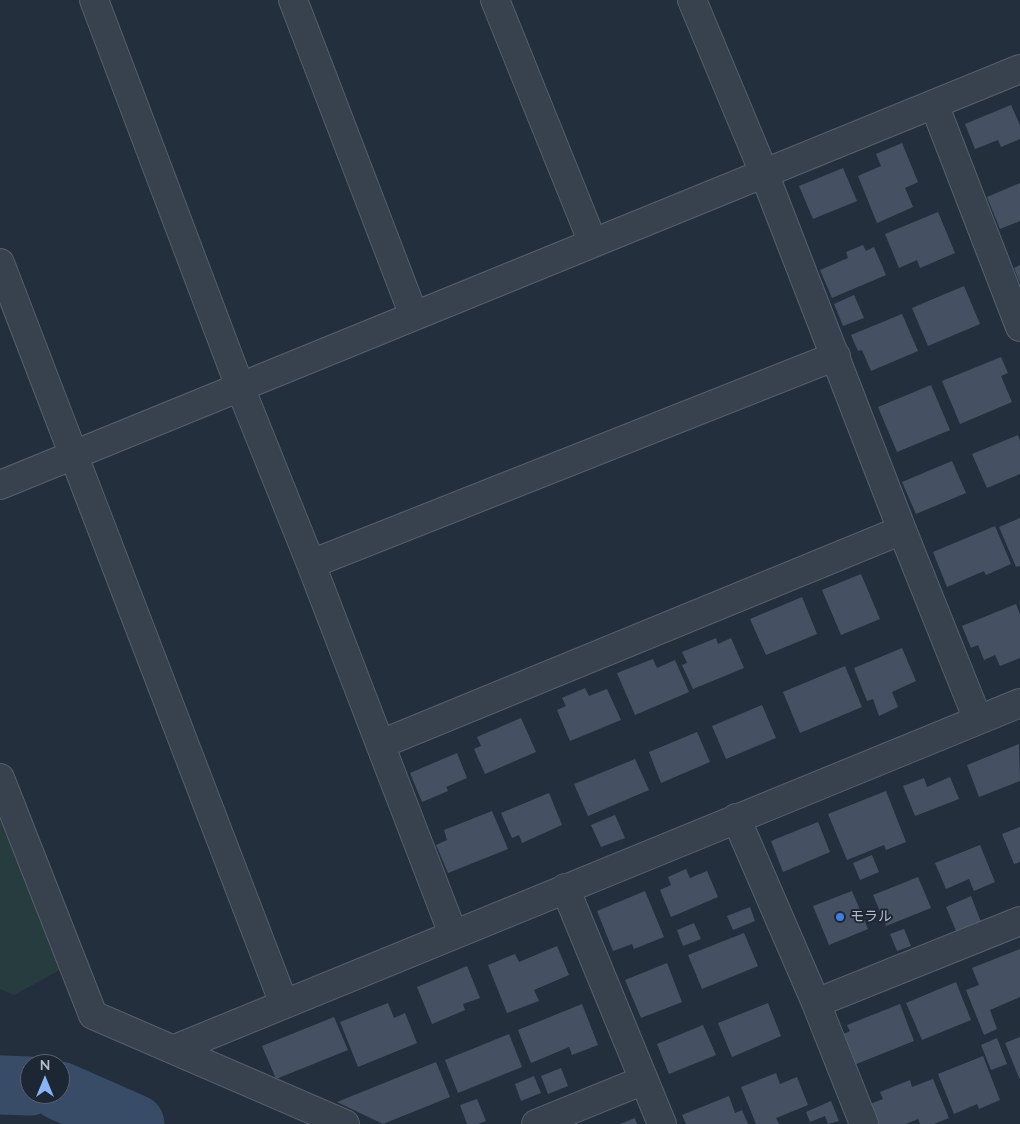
<!DOCTYPE html>
<meta charset="utf-8">
<style>
body{margin:0}
#map{position:relative;width:1020px;height:1124px;overflow:hidden;background:#242f3e;font-family:Mulish,sans-serif}
canvas{display:block}
.north{position:absolute;left:20px;top:1054px;width:50px;height:50px;box-sizing:border-box;background:#1d2633;border:1px solid #59626f;border-radius:50%;rotate:0deg;font-size:14px;font-weight:700;line-height:20px;text-align:center;color:#b4bcc9}
.north::after{content:'';display:block;margin:auto;width:18px;height:22px;background:#8ab4f8;clip-path:polygon(50% 0,100% 100%,50% 72%,0 100%)}
</style>
<div id="map">
<canvas width="1020" height="1124"></canvas>
<div class="north">N</div>
</div>
<script>
const context = document.querySelector('canvas').getContext('2d');
context.lineJoin = 'round';
function fill(path, color) {
  context.fillStyle = color;
  context.fill(path, 'evenodd');
}
function stroke(path, color, width, dash) {
  context.strokeStyle = color;
  context.lineWidth = width;
  context.lineCap = dash ? 'butt' : 'round';
  context.setLineDash(dash || []);
  context.stroke(path);
}
function write(font, color, halo, rows, align = 'center') {
  context.font = font + ' Mulish,"Noto Sans JP",sans-serif';
  context.lineWidth = 4;
  context.setLineDash([]);
  context.textBaseline = 'middle';
  context.strokeStyle = halo;
  context.fillStyle = color;
  for (const [text, x, y, turn = 0] of rows) {
    context.save();
    context.translate(x, y);
    context.rotate((+turn || 0) * Math.PI / 180);
    context.textAlign = isNaN(turn) ? turn : align;
    if (halo) context.strokeText(text, 0, 0);
    context.fillText(text, 0, 0);
    context.restore();
  }
}
fill(new Path2D(`
 M 0,811 L 60,970 L 14,995 L 0,989 Z`), '#263c3f');
stroke(new Path2D(`
 M 0,1085 L 1,1085`), '#394c67', 10);
stroke(new Path2D(`
 M 1,1085 L 30,1086
 M 60,1091 L 135,1124`), '#394c67', 59);
fill(new Path2D(`
 M 1011,105 L 1020,125 L 1020,139 L 1001,147 L 998,140 L 975,149 L 965,124 Z
 M 902,143 L 918,182 L 905,188 L 913,207 L 877,223 L 858,176 L 881,166 L 876,154 Z
 M 843,168 L 857,201 L 813,219 L 799,186 Z
 M 1020,183 L 1020,221 L 1000,229 L 987,197 Z
 M 938,212 L 955,253 L 920,268 L 917,260 L 899,268 L 885,234 Z
 M 863,245 L 866,251 L 874,247 L 886,275 L 832,298 L 820,270 L 848,258 L 846,252 Z
 M 1020,265 L 1020,283 L 1014,268 Z
 M 964,286 L 980,324 L 928,346 L 912,308 Z
 M 854,295 L 864,318 L 843,326 L 834,304 Z
 M 902,314 L 918,351 L 871,371 L 862,350 L 858,351 L 851,335 Z
 M 1001,357 L 1008,373 L 1001,376 L 1012,402 L 960,424 L 942,381 Z
 M 931,385 L 950,430 L 897,452 L 878,407 Z
 M 1018,435 L 1020,441 L 1020,474 L 987,488 L 972,454 Z
 M 952,461 L 966,493 L 916,514 L 902,482 Z
 M 1020,518 L 1020,566 L 1016,567 L 999,527 Z
 M 995,526 L 1011,564 L 986,575 L 984,571 L 947,587 L 933,552 Z
 M 861,574 L 880,619 L 841,635 L 822,590 Z
 M 802,597 L 817,634 L 766,655 L 750,619 Z
 M 1016,604 L 1020,614 L 1020,658 L 1000,666 L 995,655 L 984,660 L 978,645 L 971,648 L 962,626 Z
 M 716,638 L 718,644 L 731,638 L 744,668 L 693,689 L 682,665 L 687,663 L 682,652 Z
 M 902,648 L 916,681 L 892,692 L 898,707 L 879,716 L 873,699 L 867,701 L 854,668 Z
 M 653,659 L 657,668 L 675,660 L 689,692 L 635,715 L 617,673 Z
 M 845,666 L 862,707 L 800,733 L 783,692 Z
 M 585,688 L 589,696 L 607,689 L 621,720 L 570,741 L 557,710 L 566,706 L 562,698 Z
 M 762,705 L 776,738 L 726,759 L 712,726 Z
 M 521,718 L 536,752 L 485,774 L 474,749 L 481,746 L 477,737 Z
 M 697,732 L 710,762 L 661,783 L 649,752 Z
 M 1019,744 L 1020,781 L 979,797 L 967,765 Z
 M 457,753 L 467,778 L 446,787 L 448,791 L 422,802 L 410,773 Z
 M 635,759 L 649,790 L 588,816 L 574,784 Z
 M 950,777 L 959,799 L 915,816 L 903,786 L 924,778 L 927,787 Z
 M 886,791 L 906,842 L 886,850 L 884,845 L 847,860 L 828,814 Z
 M 549,793 L 562,825 L 522,843 L 519,835 L 512,838 L 501,813 Z
 M 492,811 L 508,849 L 448,873 L 436,845 L 447,840 L 444,830 Z
 M 615,815 L 625,838 L 601,847 L 591,825 Z
 M 818,822 L 830,852 L 783,872 L 771,841 Z
 M 1020,827 L 1020,862 L 1014,864 L 1002,834 Z
 M 980,845 L 995,882 L 974,891 L 969,879 L 946,889 L 935,863 Z
 M 872,855 L 879,872 L 860,880 L 853,863 Z
 M 686,869 L 690,878 L 707,871 L 718,897 L 671,917 L 660,890 L 671,885 L 668,877 Z
 M 918,877 L 931,908 L 886,926 L 873,895 Z
 M 645,891 L 664,937 L 634,949 L 632,944 L 613,951 L 597,911 Z
 M 852,891 L 868,929 L 829,945 L 813,906 Z
 M 971,896 L 981,922 L 957,933 L 946,907 Z
 M 750,907 L 755,921 L 733,930 L 727,916 Z
 M 694,923 L 701,939 L 683,946 L 677,930 Z
 M 904,929 L 911,946 L 897,951 L 890,934 Z
 M 744,933 L 758,966 L 702,989 L 688,955 Z
 M 557,946 L 569,975 L 534,990 L 539,1001 L 507,1013 L 488,965 L 515,954 L 519,962 Z
 M 1020,949 L 1020,997 L 990,1010 L 997,1029 L 984,1035 L 966,990 L 979,985 L 972,968 Z
 M 667,963 L 682,1002 L 641,1018 L 625,980 Z
 M 467,966 L 480,998 L 463,1004 L 465,1010 L 432,1024 L 417,987 Z
 M 956,982 L 971,1020 L 922,1040 L 906,1003 Z
 M 388,1003 L 394,1018 L 405,1013 L 417,1043 L 358,1067 L 340,1022 Z
 M 768,1003 L 781,1036 L 732,1057 L 718,1023 Z
 M 582,1004 L 598,1045 L 572,1055 L 569,1047 L 531,1063 L 518,1030 Z
 M 900,1004 L 914,1041 L 854,1065 L 842,1035 L 850,1031 L 847,1025 Z
 M 334,1017 L 348,1050 L 276,1079 L 262,1046 Z
 M 703,1025 L 716,1055 L 669,1074 L 657,1044 Z
 M 509,1034 L 522,1067 L 458,1093 L 445,1060 Z
 M 1020,1037 L 1020,1080 L 1005,1043 Z
 M 997,1038 L 1007,1064 L 991,1070 L 981,1045 Z
 M 983,1056 L 1000,1100 L 979,1109 L 977,1104 L 954,1114 L 938,1074 Z
 M 436,1062 L 450,1097 L 383,1124 L 337,1102 Z
 M 561,1068 L 568,1086 L 548,1094 L 541,1076 Z
 M 776,1073 L 780,1084 L 797,1077 L 808,1105 L 776,1118 L 779,1124 L 756,1124 L 741,1087 Z
 M 534,1076 L 541,1093 L 521,1101 L 515,1084 Z
 M 933,1079 L 949,1118 L 934,1124 L 920,1124 L 918,1119 L 906,1124 L 879,1124 L 870,1104 L 883,1099 L 880,1092 L 910,1080 L 912,1087 Z
 M 729,1096 L 735,1113 L 742,1110 L 748,1124 L 686,1124 L 682,1115 Z
 M 477,1099 L 486,1121 L 478,1124 L 467,1124 L 460,1105 Z
 M 831,1101 L 839,1121 L 828,1124 L 825,1116 L 810,1122 L 806,1112 Z
 M 635,1118 L 637,1124 L 620,1124 Z`), '#455162');
const minor = new Path2D(`
 M 94,0 L 240,387 L 311,564 L 453,934
 M 293,0 L 414,316
 M 495,0 L 593,243
 M 692,0 L 764,173 L 902,530 L 978,720
 M 934,104 L 1020,327
 M 0,263 L 284,1004
 M 0,485 L 1020,69
 M 311,564 L 836,356
 M 381,744 L 902,530
 M 0,778 L 93,1015 L 345,1124
 M 736,818 L 816,1003 L 864,1124
 M 565,888 L 662,1124
 M 816,1003 L 1020,921
 M 175,1049 L 1020,703
 M 536,1124 L 644,1080`);
stroke(minor, '#565f6c', 30);
stroke(minor, '#38414e', 28);
for (const [x, y, r, color] of [
 [840,917,5,"#3f7fe0"]
]) {
  const dot = new Path2D();
  dot.arc(x, y, r, 0, 2 * Math.PI);
  context.fillStyle = color;
  context.fill(dot);
  stroke(dot, '#1d2633', 2);
}
write('14px', '#b4bcc9', '#1d2633', [
 ["モラル",850,917]
], 'left');
</script>
